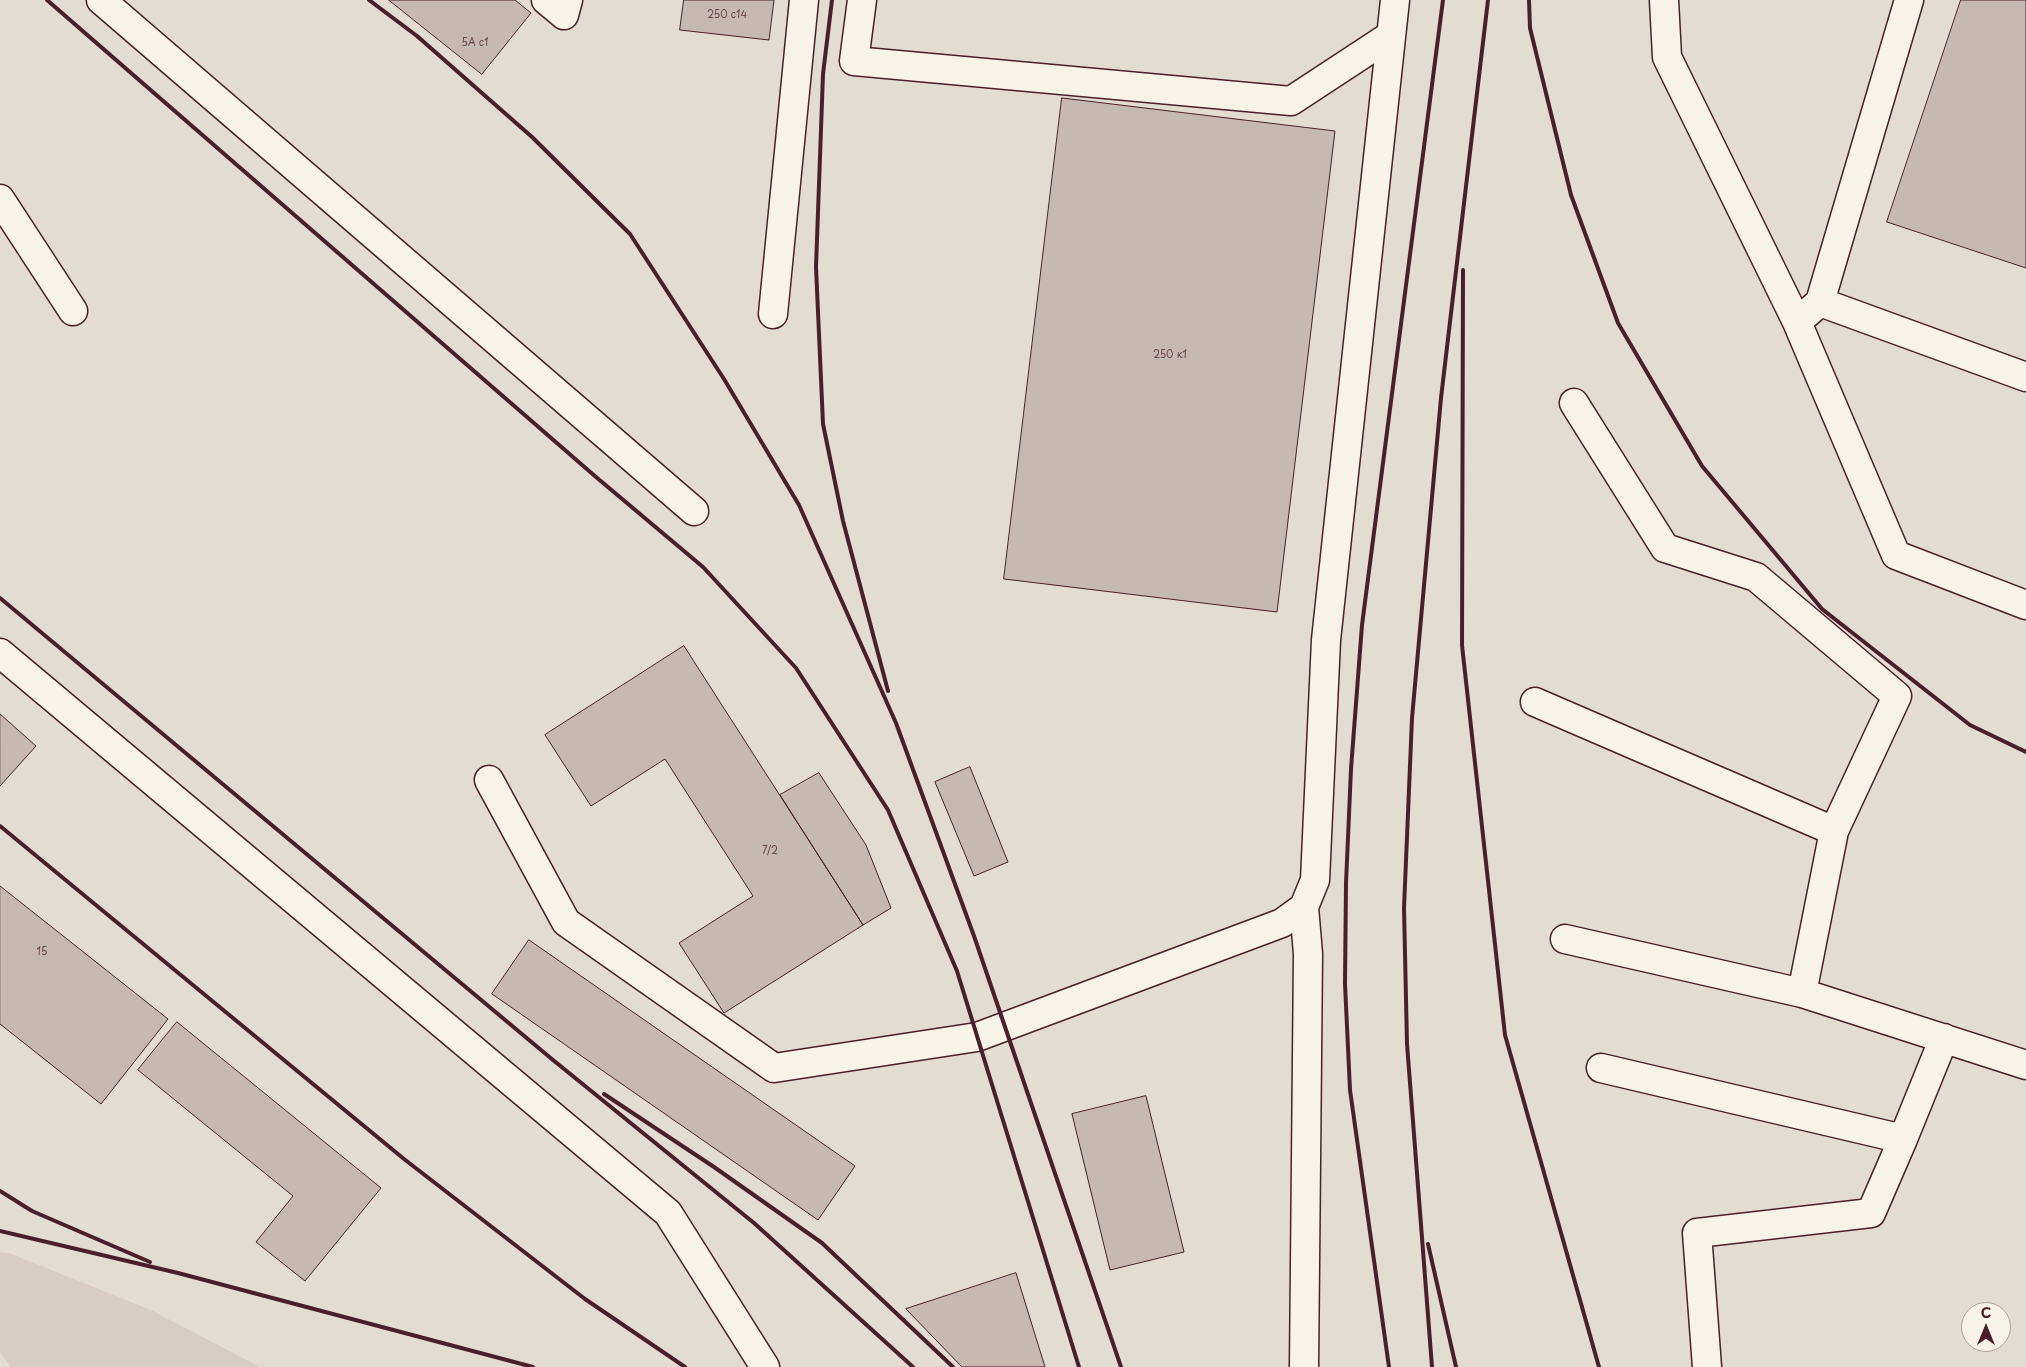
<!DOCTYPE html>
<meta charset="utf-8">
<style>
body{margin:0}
#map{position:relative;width:2026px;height:1367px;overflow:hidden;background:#f0ebe0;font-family:"Playpen Sans",sans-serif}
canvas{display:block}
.north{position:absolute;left:1961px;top:1302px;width:50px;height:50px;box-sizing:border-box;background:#f7f3e8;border:1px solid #b29e9c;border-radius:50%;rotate:0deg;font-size:14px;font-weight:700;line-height:20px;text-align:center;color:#4a1f2b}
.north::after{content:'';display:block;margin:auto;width:18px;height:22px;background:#4a1f2b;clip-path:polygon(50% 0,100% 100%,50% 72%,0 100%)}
</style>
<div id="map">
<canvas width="2026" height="1367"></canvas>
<div class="north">С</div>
</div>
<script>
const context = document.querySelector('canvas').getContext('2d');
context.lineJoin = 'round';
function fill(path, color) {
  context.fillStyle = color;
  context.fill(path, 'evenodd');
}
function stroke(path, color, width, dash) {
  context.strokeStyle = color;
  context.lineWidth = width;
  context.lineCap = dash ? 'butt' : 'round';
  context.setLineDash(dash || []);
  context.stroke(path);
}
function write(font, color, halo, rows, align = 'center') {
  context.font = font + ' "Playpen Sans",sans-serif';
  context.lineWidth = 4.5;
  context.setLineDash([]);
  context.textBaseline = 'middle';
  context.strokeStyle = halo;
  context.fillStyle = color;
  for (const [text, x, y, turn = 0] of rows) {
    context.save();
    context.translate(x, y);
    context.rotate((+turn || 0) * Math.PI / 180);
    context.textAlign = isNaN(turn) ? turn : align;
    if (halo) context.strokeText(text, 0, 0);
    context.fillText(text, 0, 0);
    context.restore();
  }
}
fill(new Path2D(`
 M 0,0 L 2026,0 L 2026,1367 L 0,1367 ZM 1971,1312 L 2001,1312 L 2001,1342 L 1971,1342 Z`), '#e3dcd2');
fill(new Path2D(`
 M 0,1252 L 9,1253 L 151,1310 L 260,1367 L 11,1367 L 0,1352 Z`), '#d8cdc6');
const building = new Path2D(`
 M 389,0 L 515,0 L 531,13 L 482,74 Z
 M 684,0 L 774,0 L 769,40 L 680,30 Z
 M 1961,0 L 2026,0 L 2026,268 L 1887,222 Z
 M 1062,98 L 1335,131 L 1277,612 L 1004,579 Z
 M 684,646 L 863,925 L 724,1013 L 679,943 L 753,896 L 665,759 L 591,806 L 545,735 Z
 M 0,714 L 36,746 L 0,786 Z
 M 970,767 L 1008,862 L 974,876 L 935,782 Z
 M 819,773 L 866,845 L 891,908 L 863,925 L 780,795 Z
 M 0,886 L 168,1019 L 101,1104 L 0,1024 Z
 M 529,940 L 855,1166 L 818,1220 L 492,994 Z
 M 177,1022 L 381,1188 L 305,1281 L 256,1242 L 293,1196 L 138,1070 Z
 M 1146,1096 L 1184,1252 L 1110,1270 L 1072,1114 Z
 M 1016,1273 L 1045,1367 L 962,1367 L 906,1309 Z`);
fill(building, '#c6b8b3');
stroke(building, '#4a1f2b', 1);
const minor = new Path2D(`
 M 101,0 L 694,511
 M 546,0 L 564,15 L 568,0
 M 862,0 L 854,61 L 1291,101 L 1390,36
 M 1664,0 L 1667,57 L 1797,322 L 1820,302 L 2026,377
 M 0,199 L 73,311
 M 1820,302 L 1909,0
 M 773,314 L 804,0
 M 1797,322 L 1896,555 L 2026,605
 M 1574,403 L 1665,548 L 1756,577 L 1897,696 L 1834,831 L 1802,993
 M 0,653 L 668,1213 L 765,1367
 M 1535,702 L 1834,831
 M 489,780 L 566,922 L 774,1068 L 977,1037 L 1282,923 L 1304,907 L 1315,880 L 1326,640 L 1395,0
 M 1304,907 L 1308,954 L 1304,1367
 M 1565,939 L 1802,993 L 2026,1065
 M 1601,1068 L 1903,1139 L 1871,1213 L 1697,1233 L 1707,1367
 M 1903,1139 L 1944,1038`);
stroke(minor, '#4a1f2b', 31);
stroke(minor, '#f7f3e8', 28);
stroke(new Path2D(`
 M 47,0 L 596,477 L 703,567 L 796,668 L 888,810 L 957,971 L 1079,1367
 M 369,0 L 417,36 L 532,137 L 630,234 L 724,379 L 799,505 L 896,723 L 974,936 L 1121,1367
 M 832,0 L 823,74 L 816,267 L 823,424 L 843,521 L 888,691
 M 1529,0 L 1530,28 L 1571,195 L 1618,323 L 1702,466 L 1822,609 L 1970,725 L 2026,752
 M 1463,270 L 1462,645 L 1505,1035 L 1599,1367
 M 0,598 L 553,1060 L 754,1223 L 913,1367
 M 0,826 L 404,1159 L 585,1299 L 685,1367
 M 604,1094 L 714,1167 L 822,1243 L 953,1367
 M 0,1191 L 32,1211 L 150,1262
 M 0,1231 L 178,1273 L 533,1367
 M 1428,1244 L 1456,1367
 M 1389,1367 L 1350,1090 L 1345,984 L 1346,883 L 1351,769 L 1362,625 L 1443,0
 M 1432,1367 L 1407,1044 L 1404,908 L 1412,718 L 1441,398 L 1488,0`), '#4a1f2b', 4);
write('10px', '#69454d', null, [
 ["250 с14",727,15],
 ["5А с1",475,43],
 ["250 к1",1170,355],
 ["7/2",770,851],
 ["15",42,952]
]);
</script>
